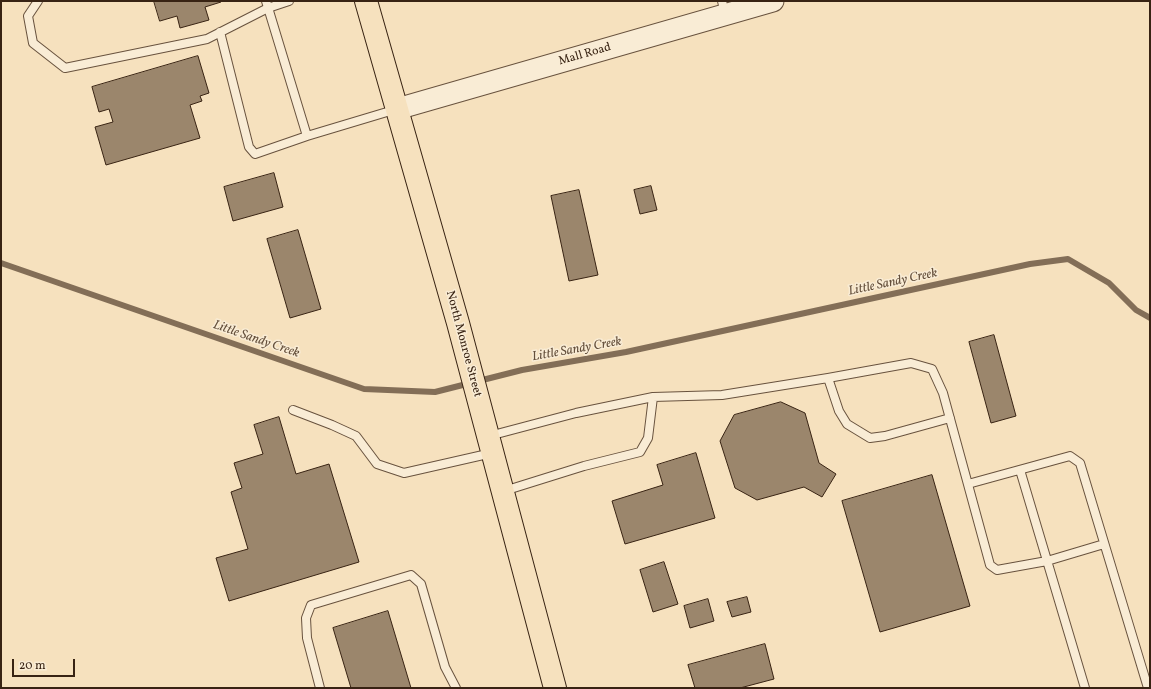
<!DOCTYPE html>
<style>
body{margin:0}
#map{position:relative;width:1151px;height:689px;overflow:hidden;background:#f6e1be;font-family:Vollkorn,serif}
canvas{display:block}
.frame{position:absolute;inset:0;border:2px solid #382313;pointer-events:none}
.scale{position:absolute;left:12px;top:659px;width:63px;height:18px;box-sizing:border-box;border:2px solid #382313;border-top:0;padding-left:5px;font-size:12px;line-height:14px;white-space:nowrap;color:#382313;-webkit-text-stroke:3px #f9ecd5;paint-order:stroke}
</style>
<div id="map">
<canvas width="1151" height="689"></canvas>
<div class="frame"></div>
<div class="scale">20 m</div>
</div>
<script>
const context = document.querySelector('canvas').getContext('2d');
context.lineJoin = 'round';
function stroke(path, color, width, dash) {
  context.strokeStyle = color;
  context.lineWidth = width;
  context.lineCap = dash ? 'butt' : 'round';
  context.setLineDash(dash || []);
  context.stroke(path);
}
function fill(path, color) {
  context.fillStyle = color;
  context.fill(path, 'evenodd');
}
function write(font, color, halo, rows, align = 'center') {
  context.font = font + ' Vollkorn,serif';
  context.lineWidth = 3;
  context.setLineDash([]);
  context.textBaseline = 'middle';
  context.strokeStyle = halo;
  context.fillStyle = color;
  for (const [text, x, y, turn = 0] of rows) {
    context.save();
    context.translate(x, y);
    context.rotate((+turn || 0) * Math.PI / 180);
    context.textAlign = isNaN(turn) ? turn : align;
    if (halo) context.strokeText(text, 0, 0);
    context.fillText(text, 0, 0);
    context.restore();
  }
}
stroke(new Path2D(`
 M 1,263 L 364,389 L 435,392 L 522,370 L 626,352 L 1030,264 L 1068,259 L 1109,283 L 1136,310 L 1150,318`), '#836e57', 6);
const building = new Path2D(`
 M 154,1 L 221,1 L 221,2 L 205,7 L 209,20 L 180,28 L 177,16 L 160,21 Z
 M 198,56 L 209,93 L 200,96 L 202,101 L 190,105 L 200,138 L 106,165 L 95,127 L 113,122 L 109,109 L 99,112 L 92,87 Z
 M 274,173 L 283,207 L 233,221 L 224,187 Z
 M 651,186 L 657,210 L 640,214 L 634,190 Z
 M 579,190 L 598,275 L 569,281 L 551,196 Z
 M 298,230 L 321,309 L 290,318 L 267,239 Z
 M 994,335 L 1016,416 L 991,423 L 969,342 Z
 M 781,402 L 805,413 L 819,463 L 836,474 L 822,497 L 804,487 L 757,500 L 735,488 L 720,441 L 734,415 Z
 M 279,417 L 296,474 L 329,464 L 359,562 L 229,601 L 216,558 L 248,549 L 231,492 L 242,488 L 234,463 L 263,454 L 254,425 Z
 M 696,453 L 715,518 L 625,544 L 612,501 L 663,485 L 657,465 Z
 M 932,475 L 970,606 L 880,632 L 842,501 Z
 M 664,562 L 678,604 L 653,612 L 640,570 Z
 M 747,597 L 751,612 L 732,617 L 727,602 Z
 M 708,599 L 714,621 L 690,628 L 684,606 Z
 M 388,611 L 411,688 L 351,688 L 333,628 Z
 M 765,644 L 774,679 L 740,688 L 695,688 L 688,665 Z`);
fill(building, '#9b866c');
stroke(building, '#382313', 1);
const service = new Path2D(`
 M 38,1 L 28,16 L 33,43 L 65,68 L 207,39 L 268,8 L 289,1
 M 266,1 L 307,136 L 397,109
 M 722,1 L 725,14
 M 220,32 L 249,147 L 255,154 L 307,136
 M 828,378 L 839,411 L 847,424 L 870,438 L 885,436 L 950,418
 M 293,410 L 332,425 L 356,436 L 377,464 L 404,473 L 492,453
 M 489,436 L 576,413 L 653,397 L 722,395 L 828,378 L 911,363 L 932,369 L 943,393 L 990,565 L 997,570 L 1047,561 L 1104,544
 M 1020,470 L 1085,688
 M 968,484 L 1070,456 L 1080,463 L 1148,688
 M 504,491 L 584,466 L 640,452 L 648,438 L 653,397
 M 320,688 L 307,638 L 306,618 L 311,605 L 411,575 L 421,584 L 445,667 L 456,688`);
const tertiary = new Path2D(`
 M 397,109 L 773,1`);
const primary = new Path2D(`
 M 366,1 L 458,323 L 555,688`);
stroke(service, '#68523e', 10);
stroke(tertiary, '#68523e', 23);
stroke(primary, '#382313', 24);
stroke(service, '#f9ecd5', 8);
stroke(tertiary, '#f9ecd5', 21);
stroke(primary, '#f6e1be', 22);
write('12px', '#382313', '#f9ecd5', [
 ["Mall Road",585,55,-16],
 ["North Monroe Street",463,344,75]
]);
write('italic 13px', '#644f3b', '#f9ecd5', [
 ["Little Sandy Creek",893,283,-12],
 ["Little Sandy Creek",256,340,19],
 ["Little Sandy Creek",577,350,-10]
]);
</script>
